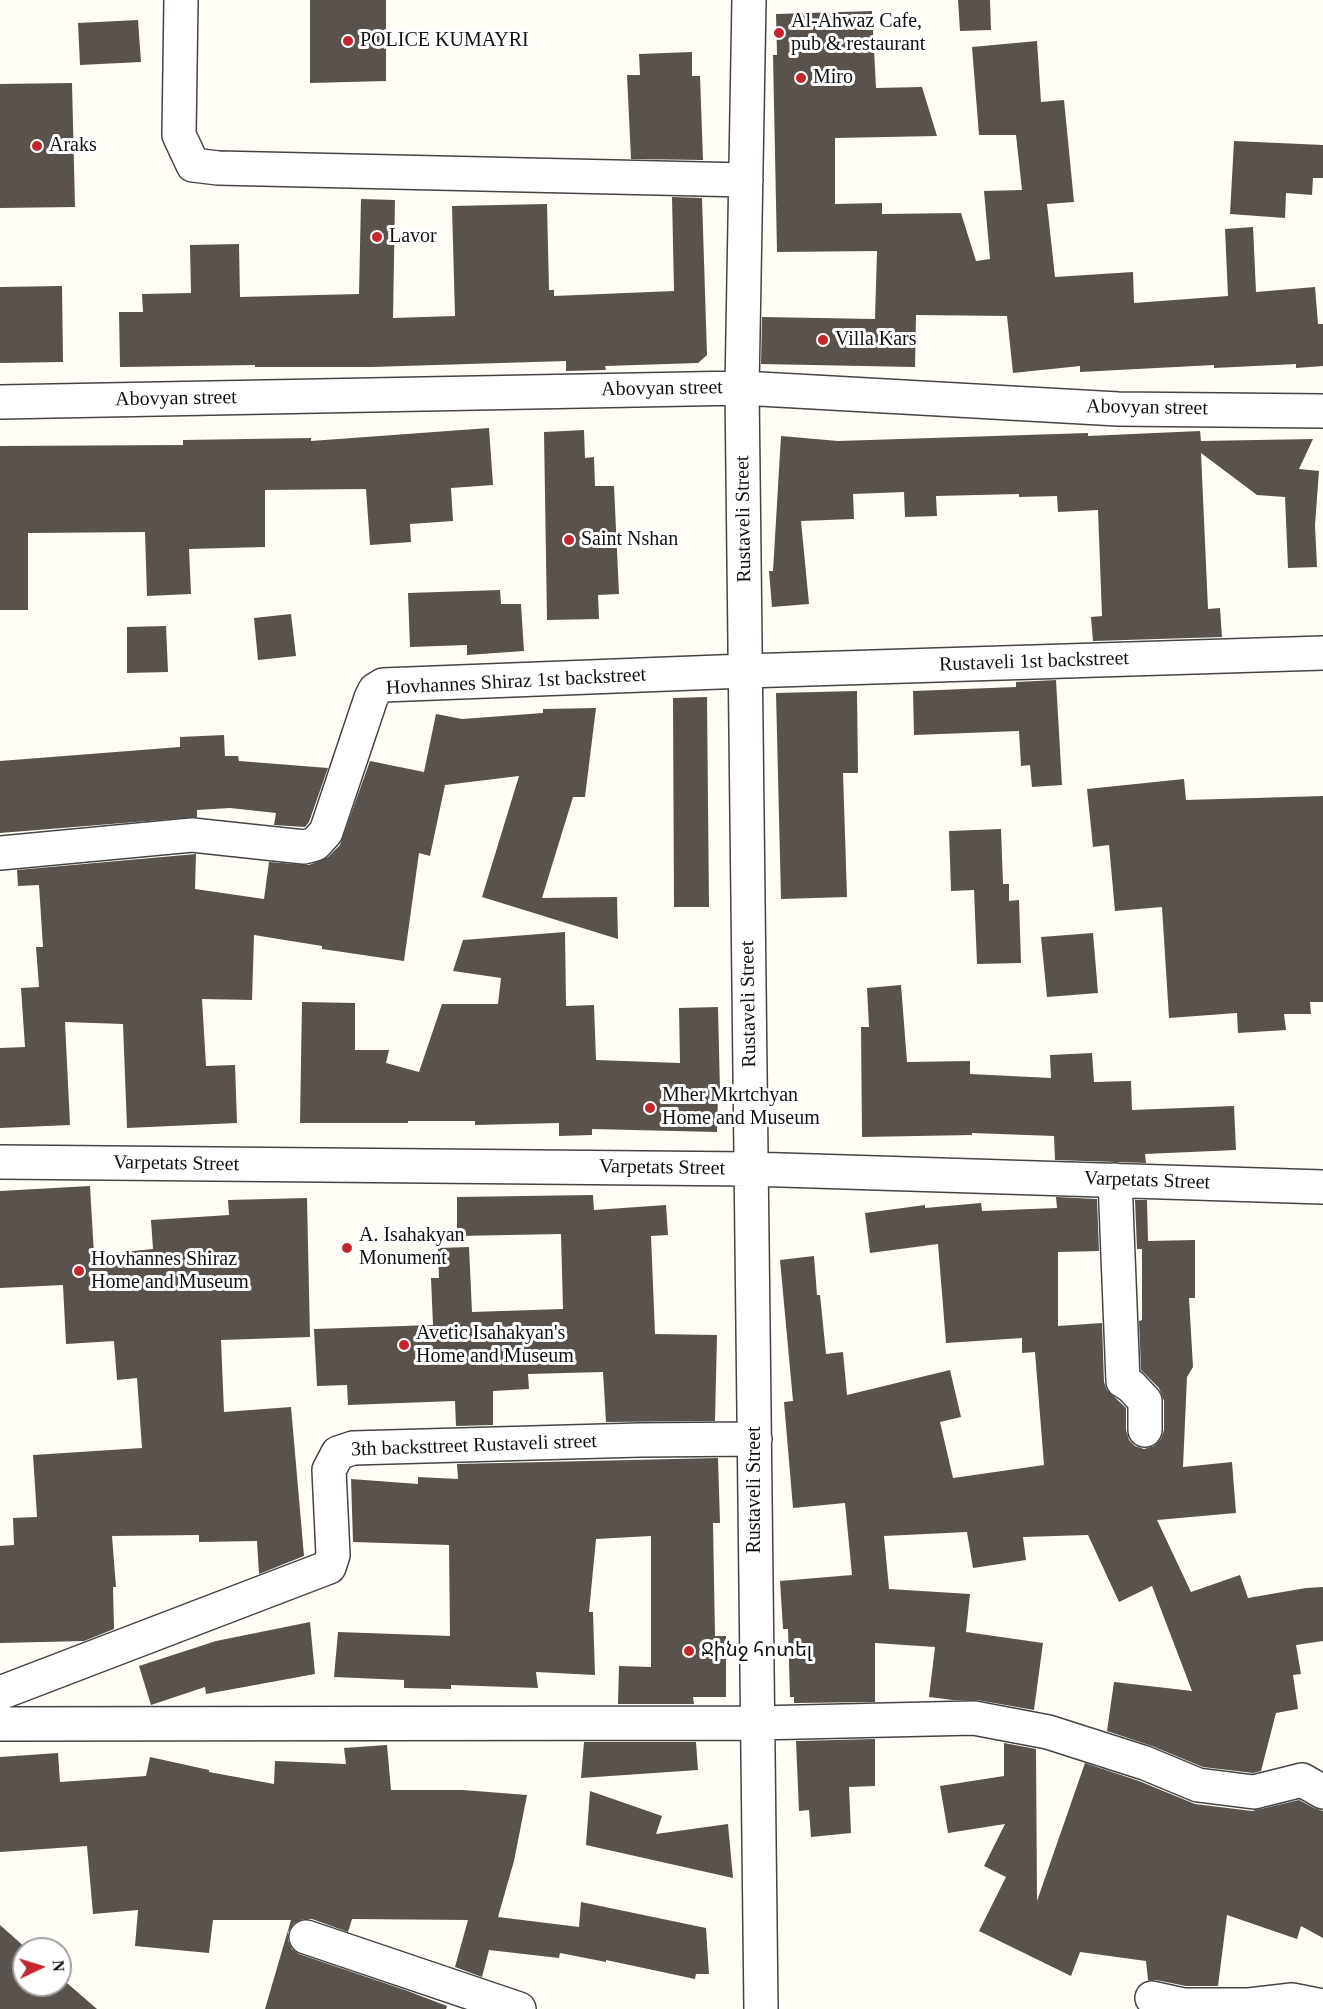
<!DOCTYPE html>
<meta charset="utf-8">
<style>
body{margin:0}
#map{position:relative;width:1323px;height:2009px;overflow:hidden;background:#fffdf5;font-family:"Times New Roman",serif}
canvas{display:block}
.north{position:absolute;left:12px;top:1937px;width:60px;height:60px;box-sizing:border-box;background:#fff;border:2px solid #a0a0a0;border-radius:50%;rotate:86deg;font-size:16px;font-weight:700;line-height:24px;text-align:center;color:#111}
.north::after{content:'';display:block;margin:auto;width:21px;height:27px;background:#c4262e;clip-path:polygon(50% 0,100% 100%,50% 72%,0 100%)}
</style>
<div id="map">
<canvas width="1323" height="2009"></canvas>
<div class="north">N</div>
</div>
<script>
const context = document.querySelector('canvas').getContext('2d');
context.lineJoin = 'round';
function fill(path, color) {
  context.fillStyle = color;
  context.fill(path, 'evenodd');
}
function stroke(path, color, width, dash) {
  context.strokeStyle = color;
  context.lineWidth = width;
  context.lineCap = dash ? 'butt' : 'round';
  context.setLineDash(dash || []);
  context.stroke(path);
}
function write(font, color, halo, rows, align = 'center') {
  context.font = font + ' "Times New Roman","Noto Sans Armenian",serif';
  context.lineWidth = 6;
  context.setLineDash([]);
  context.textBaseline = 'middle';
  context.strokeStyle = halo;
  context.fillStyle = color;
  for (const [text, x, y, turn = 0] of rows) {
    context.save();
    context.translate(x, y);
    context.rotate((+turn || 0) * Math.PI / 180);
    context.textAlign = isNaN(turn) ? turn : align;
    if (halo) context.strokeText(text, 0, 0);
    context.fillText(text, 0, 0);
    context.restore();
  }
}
fill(new Path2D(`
 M 310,0 L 386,0 L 386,81 L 310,83 Z
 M 958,0 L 990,0 L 991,30 L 960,31 Z
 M 872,11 L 876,88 L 922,87 L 937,136 L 835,138 L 835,204 L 882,203 L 882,214 L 961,213 L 976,261 L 990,259 L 984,191 L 1022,190 L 1016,135 L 979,135 L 972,47 L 1037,41 L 1041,102 L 1064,100 L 1074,202 L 1047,204 L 1055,277 L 1133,272 L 1134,303 L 1228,296 L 1225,229 L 1253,227 L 1256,292 L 1315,287 L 1318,324 L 1323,324 L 1323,366 L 1296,368 L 1296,364 L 1214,368 L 1214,365 L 1080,372 L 1080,366 L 1013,373 L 1007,316 L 916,315 L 915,367 L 761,364 L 762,317 L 875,319 L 877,251 L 777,252 L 773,55 L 777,55 L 776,14 Z
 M 138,20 L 141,62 L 80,65 L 78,23 Z
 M 692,52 L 692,76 L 700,76 L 703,160 L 631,159 L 627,75 L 640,75 L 639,54 Z
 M 72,83 L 75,207 L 0,208 L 0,84 Z
 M 1234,141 L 1323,145 L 1323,178 L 1313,178 L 1312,195 L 1286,193 L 1285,218 L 1230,214 Z
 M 672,197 L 702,198 L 707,355 L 698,363 L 605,366 L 606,370 L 566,371 L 566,361 L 371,367 L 255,367 L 255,365 L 120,367 L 119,312 L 143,312 L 142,294 L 191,293 L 190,245 L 239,244 L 240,297 L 359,294 L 361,199 L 395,200 L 393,318 L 455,316 L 452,206 L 547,204 L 549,290 L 554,290 L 554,296 L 674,291 Z
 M 62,286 L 63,362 L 0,363 L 0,287 Z
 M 489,428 L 493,485 L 451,488 L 453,521 L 410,524 L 411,542 L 370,545 L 366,489 L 265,490 L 265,547 L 189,549 L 191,594 L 147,596 L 145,532 L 28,533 L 28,610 L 0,610 L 0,446 L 183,445 L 183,440 L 311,438 L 311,441 Z
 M 584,430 L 585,458 L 594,457 L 595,486 L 614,486 L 619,594 L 598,595 L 599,619 L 547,620 L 544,432 Z
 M 1200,431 L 1201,441 L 1313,439 L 1299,469 L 1319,471 L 1315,525 L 1317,567 L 1288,568 L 1285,497 L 1257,495 L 1201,453 L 1208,609 L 1220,608 L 1222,637 L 1093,641 L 1091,617 L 1102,616 L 1098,510 L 1058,512 L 1057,496 L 1019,497 L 1019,494 L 936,496 L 937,516 L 905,517 L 904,492 L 853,494 L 854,519 L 801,521 L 809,604 L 772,607 L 769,571 L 773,571 L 781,436 L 838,441 L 1088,433 L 1088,436 Z
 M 500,590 L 501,604 L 521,604 L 524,651 L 467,655 L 467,645 L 410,647 L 408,593 Z
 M 291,614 L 296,656 L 258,660 L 254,618 Z
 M 166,626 L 168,672 L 127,673 L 127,627 Z
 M 1056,680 L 1062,785 L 1032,787 L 1030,765 L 1021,766 L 1019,731 L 914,735 L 913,691 L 1016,687 L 1016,682 Z
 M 857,691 L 858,773 L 843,773 L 847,897 L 781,899 L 776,693 Z
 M 707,697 L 709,907 L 674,907 L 673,698 Z
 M 596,708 L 585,797 L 573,797 L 542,898 L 617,897 L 618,939 L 482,897 L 519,776 L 445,785 L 430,856 L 419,853 L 404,961 L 322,949 L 322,946 L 254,935 L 252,1000 L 202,999 L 206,1066 L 235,1065 L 237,1123 L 127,1128 L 123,1024 L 65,1022 L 70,1125 L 0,1128 L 0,1048 L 25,1047 L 21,988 L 39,987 L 36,947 L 43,947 L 39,885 L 18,886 L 17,870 L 196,854 L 195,889 L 264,899 L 269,862 L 309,865 L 328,857 L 340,845 L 370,761 L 424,772 L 436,714 L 462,719 L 543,713 L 543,709 Z
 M 224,735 L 225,756 L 238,756 L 239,761 L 328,768 L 309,822 L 305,827 L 274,825 L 276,813 L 230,808 L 197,810 L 197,817 L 0,833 L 0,761 L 180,747 L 180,737 Z
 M 1184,779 L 1186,800 L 1323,796 L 1323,1002 L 1310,1002 L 1311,1014 L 1284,1014 L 1286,1030 L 1238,1033 L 1237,1013 L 1169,1018 L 1162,907 L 1115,911 L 1109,845 L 1093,847 L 1087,789 Z
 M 1001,829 L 1003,884 L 1009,884 L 1009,901 L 1019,900 L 1021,963 L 977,964 L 974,890 L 951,891 L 949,831 Z
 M 565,932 L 566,1006 L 594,1005 L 596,1060 L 680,1063 L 679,1008 L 718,1007 L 720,1091 L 718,1091 L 717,1132 L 592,1129 L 592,1135 L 559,1136 L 559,1123 L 475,1125 L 475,1121 L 408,1121 L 408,1123 L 300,1123 L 302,1002 L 355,1003 L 355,1050 L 389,1050 L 386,1063 L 419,1072 L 442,1004 L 498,1004 L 501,978 L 453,971 L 463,940 Z
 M 1093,933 L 1098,993 L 1047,997 L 1041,937 Z
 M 901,985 L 907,1062 L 970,1061 L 970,1074 L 1051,1078 L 1050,1055 L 1092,1053 L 1094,1082 L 1131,1081 L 1132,1110 L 1234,1106 L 1236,1150 L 1145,1154 L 1146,1163 L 1055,1160 L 1054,1136 L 972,1133 L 972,1135 L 862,1137 L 861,1027 L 869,1027 L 867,988 Z
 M 90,1186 L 94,1255 L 153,1249 L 151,1220 L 229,1215 L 228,1200 L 307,1198 L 310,1337 L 221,1340 L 224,1412 L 291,1407 L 304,1556 L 259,1574 L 257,1541 L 199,1542 L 199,1535 L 112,1536 L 116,1587 L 113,1587 L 114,1629 L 84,1641 L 0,1643 L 0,1546 L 14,1545 L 13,1518 L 37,1517 L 33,1455 L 142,1448 L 137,1378 L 117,1380 L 114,1341 L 66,1344 L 63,1285 L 0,1288 L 0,1191 Z
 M 593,1195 L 594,1210 L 666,1205 L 668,1235 L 651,1236 L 655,1334 L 717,1335 L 715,1421 L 606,1422 L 603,1372 L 528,1374 L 529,1389 L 493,1391 L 493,1425 L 456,1426 L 455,1401 L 348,1405 L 347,1385 L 317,1386 L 314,1329 L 433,1325 L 431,1278 L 439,1278 L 438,1248 L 469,1247 L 472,1312 L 563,1309 L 561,1234 L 457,1236 L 457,1197 Z
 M 1056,1197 L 1097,1199 L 1099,1251 L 1058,1252 L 1058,1326 L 1102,1323 L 1104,1382 L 1107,1390 L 1126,1408 L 1126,1430 L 1129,1440 L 1135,1446 L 1144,1449 L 1154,1446 L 1161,1439 L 1164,1430 L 1164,1401 L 1159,1388 L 1141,1370 L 1139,1321 L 1142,1320 L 1142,1249 L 1137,1249 L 1135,1200 L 1147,1200 L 1148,1241 L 1195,1240 L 1195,1298 L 1189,1298 L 1193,1367 L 1187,1377 L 1183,1467 L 1232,1462 L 1236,1513 L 1157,1520 L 1191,1592 L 1240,1575 L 1248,1598 L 1306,1588 L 1323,1587 L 1323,1641 L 1296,1645 L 1301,1674 L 1293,1675 L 1298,1709 L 1276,1713 L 1261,1771 L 1253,1773 L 1203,1767 L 1152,1746 L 1107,1731 L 1114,1682 L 1192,1691 L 1152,1586 L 1119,1602 L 1088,1535 L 1023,1537 L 1026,1560 L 973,1568 L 967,1532 L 884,1536 L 889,1589 L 970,1594 L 966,1632 L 1043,1643 L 1034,1710 L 977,1700 L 953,1700 L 929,1697 L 935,1647 L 875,1643 L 875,1702 L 794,1703 L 794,1697 L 790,1697 L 788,1629 L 783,1629 L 780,1581 L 852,1575 L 845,1503 L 793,1508 L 784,1402 L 793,1401 L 780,1260 L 814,1256 L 817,1295 L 820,1295 L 826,1354 L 843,1352 L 847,1395 L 950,1370 L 961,1417 L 940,1422 L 953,1478 L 1044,1465 L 1035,1352 L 1022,1353 L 1022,1338 L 946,1343 L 938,1244 L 870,1253 L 865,1213 L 925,1205 L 925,1208 L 981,1203 L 982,1211 L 1057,1208 Z
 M 718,1458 L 720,1523 L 713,1523 L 715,1636 L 726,1636 L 726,1697 L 693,1697 L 694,1704 L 618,1704 L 619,1666 L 651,1667 L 651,1536 L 596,1539 L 589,1612 L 593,1612 L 595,1675 L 536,1672 L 538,1688 L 451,1685 L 451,1689 L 404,1688 L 404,1680 L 334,1677 L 338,1632 L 450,1636 L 449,1545 L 353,1542 L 351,1479 L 418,1484 L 418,1477 L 458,1479 L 457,1464 Z
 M 310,1622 L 315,1674 L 206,1694 L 205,1687 L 151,1705 L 139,1666 L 216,1641 Z
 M 875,1739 L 875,1786 L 849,1787 L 851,1833 L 811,1837 L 809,1810 L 799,1811 L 796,1741 Z
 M 584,1742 L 696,1742 L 698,1770 L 581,1778 Z
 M 1004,1743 L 1036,1749 L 1037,1901 L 1085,1763 L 1139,1781 L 1195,1804 L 1252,1811 L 1299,1800 L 1314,1808 L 1323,1811 L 1323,1938 L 1301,1926 L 1297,1939 L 1227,1915 L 1218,1986 L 1186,1986 L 1156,1980 L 1148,1980 L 1146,1961 L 1080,1952 L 1071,1976 L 979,1931 L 1006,1877 L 984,1866 L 1005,1824 L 948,1833 L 940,1786 L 1004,1776 Z
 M 387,1745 L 391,1790 L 463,1790 L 527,1795 L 514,1861 L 498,1917 L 579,1927 L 581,1902 L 706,1928 L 709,1974 L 696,1974 L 695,1979 L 606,1960 L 606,1962 L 560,1953 L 559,1958 L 489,1950 L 482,1977 L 455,1967 L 468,1920 L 352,1919 L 348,1932 L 312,1919 L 303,1919 L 294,1923 L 288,1932 L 288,1941 L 292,1949 L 299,1954 L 405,1990 L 447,2006 L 446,2009 L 265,2009 L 291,1920 L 213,1920 L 209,1953 L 135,1946 L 138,1910 L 93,1914 L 87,1846 L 0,1852 L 0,1757 L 58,1753 L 60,1782 L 146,1776 L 150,1757 L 209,1770 L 209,1772 L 274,1784 L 275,1761 L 346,1764 L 344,1748 Z
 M 590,1791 L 662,1816 L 656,1834 L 728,1824 L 733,1878 L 586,1845 Z
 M 0,1925 L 27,1949 L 24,1949 L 24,1985 L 60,1985 L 60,1977 L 97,2009 L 0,2009 Z`), '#5a524d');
const street = new Path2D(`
 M 181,0 L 179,135 L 193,165 L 218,168 L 746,180
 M 749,0 L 742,388 L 761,2009
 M 0,402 L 742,388 L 1118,409 L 1323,411
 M 0,853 L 192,835 L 304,847 L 315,844 L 326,832 L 371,698 L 375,690 L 383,685 L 745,671 L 1323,653
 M 0,1162 L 750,1169 L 1323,1187
 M 1115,1180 L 1123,1381 L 1131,1386 L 1145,1401 L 1145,1430
 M 0,1693 L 329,1567 L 333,1555 L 329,1470 L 338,1453 L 353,1448 L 640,1440 L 755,1439
 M 0,1724 L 757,1723 L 974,1718 L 1048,1732 L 1145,1763 L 1198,1785 L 1254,1792 L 1302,1780 L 1323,1792
 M 306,1937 L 519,2009
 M 1152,1998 L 1184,2005 L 1249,2005 L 1292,2000 L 1323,2006`);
stroke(street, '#444', 36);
stroke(street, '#fff', 33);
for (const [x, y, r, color] of [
 [779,33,6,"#c4262e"],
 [348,41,6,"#c4262e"],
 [801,78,6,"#c4262e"],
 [37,146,6,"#c4262e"],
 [377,237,6,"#c4262e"],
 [823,340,6,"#c4262e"],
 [569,540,6,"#c4262e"],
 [650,1108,6,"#c4262e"],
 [347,1248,6,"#c4262e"],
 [79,1271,6,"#c4262e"],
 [404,1345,6,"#c4262e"],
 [689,1651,6,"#c4262e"]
]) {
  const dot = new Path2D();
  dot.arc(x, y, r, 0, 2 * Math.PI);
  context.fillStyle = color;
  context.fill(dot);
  stroke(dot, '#fff', 2);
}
write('20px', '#111', '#fff', [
 ["Al-Ahwaz Cafe,",791,22],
 ["pub & restaurant",791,45],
 ["POLICE KUMAYRI",360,41],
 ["Miro",813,78],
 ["Araks",49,146],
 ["Lavor",389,237],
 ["Villa Kars",835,340],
 ["Saint Nshan",581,540],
 ["Mher Mkrtchyan",662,1096],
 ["Home and Museum",662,1119],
 ["A. Isahakyan",359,1236],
 ["Monument",359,1259],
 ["Hovhannes Shiraz",91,1260],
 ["Home and Museum",91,1283],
 ["Avetic Isahakyan's",416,1334],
 ["Home and Museum",416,1357],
 ["Ջինջ հոտել",701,1651]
], 'left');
write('20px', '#111', '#fff', [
 ["Abovyan street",662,389,-1],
 ["Abovyan street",176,399,-1],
 ["Abovyan street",1147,408,1],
 ["Rustaveli Street",744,519,-91],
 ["Rustaveli 1st backstreet",1034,662,-2],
 ["Hovhannes Shiraz 1st backstreet",516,682,-3],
 ["Rustaveli Street",749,1004,-91],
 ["Varpetats Street",176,1164,1],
 ["Varpetats Street",662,1168,1],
 ["Varpetats Street",1147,1181,2],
 ["3th backsttreet Rustaveli street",474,1446,-2],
 ["Rustaveli Street",755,1490,-90]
]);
</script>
